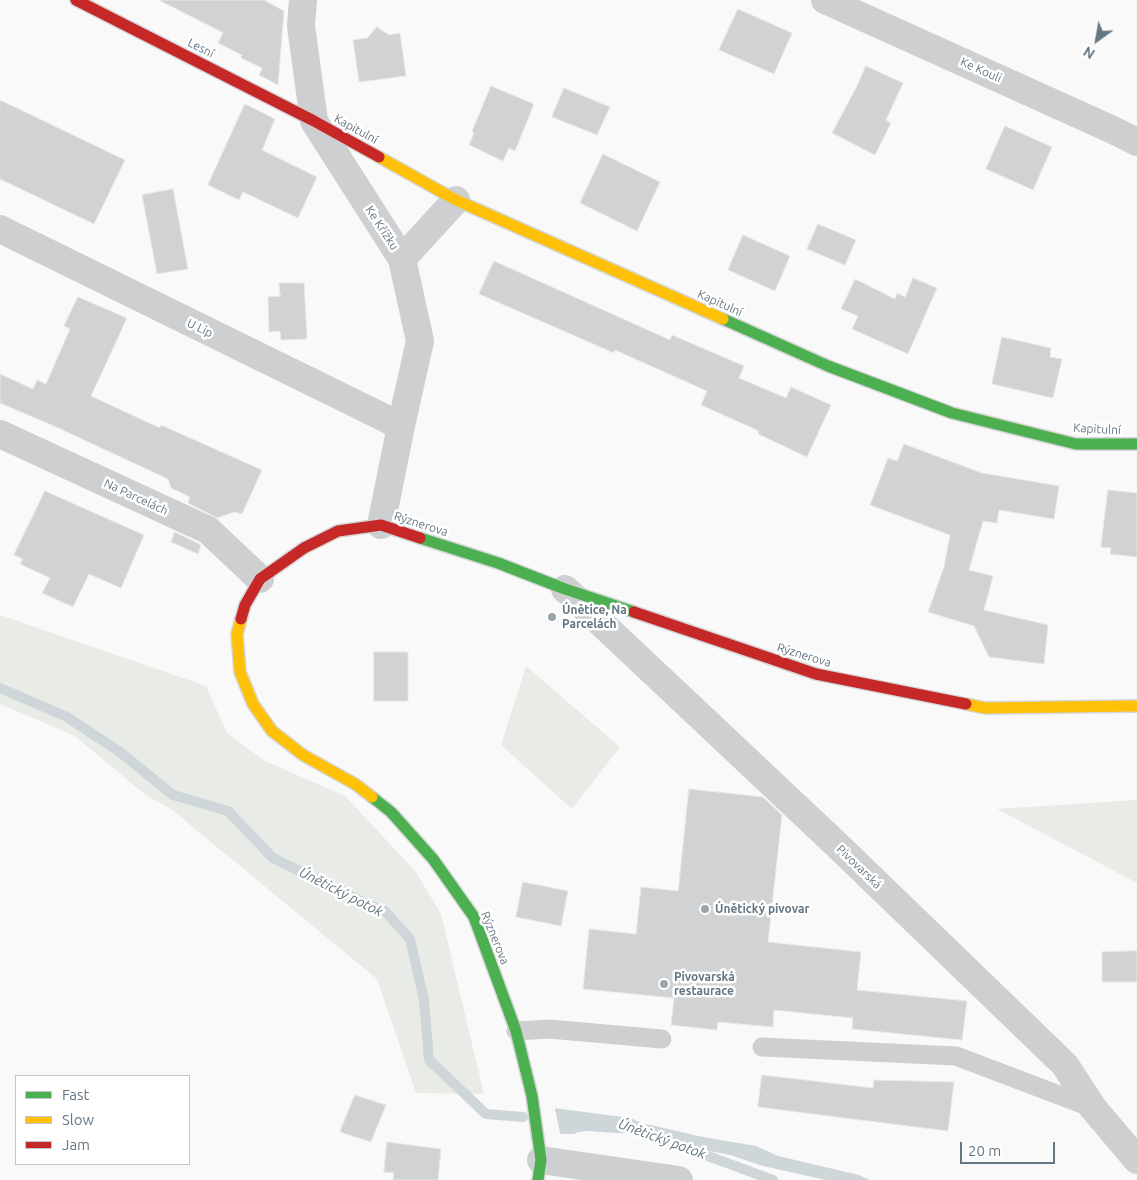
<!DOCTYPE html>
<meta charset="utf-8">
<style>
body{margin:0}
#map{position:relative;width:1137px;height:1180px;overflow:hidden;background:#f9f9f9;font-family:Ubuntu,sans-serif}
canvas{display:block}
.legend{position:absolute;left:15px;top:1075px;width:175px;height:90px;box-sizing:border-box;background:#fff;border:1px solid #c1c8cd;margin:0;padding:6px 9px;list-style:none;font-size:15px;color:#657683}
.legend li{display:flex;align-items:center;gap:10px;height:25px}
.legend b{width:25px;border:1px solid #c1c8cd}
.north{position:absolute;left:1072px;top:15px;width:50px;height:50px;-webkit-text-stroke:4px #fff;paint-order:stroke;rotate:212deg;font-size:14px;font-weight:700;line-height:20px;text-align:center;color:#657683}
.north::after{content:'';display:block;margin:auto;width:18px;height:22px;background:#657683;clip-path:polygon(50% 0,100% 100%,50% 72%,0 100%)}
.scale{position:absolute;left:960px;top:1142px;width:95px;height:22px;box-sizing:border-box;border:2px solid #657683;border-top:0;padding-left:6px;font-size:15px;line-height:18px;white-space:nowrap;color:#657683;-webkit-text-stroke:4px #fff;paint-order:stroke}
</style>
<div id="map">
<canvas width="1137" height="1180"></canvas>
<ul class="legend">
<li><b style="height:6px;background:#4caf50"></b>Fast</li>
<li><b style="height:6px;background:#ffc107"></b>Slow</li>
<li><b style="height:6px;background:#c62828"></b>Jam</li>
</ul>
<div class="north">N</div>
<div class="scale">20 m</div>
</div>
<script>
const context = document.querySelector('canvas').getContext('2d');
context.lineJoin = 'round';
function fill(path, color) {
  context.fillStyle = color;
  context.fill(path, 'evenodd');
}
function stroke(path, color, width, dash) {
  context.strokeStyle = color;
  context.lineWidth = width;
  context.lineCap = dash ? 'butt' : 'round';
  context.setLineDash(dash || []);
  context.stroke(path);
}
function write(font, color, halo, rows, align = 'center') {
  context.font = font + ' Ubuntu,sans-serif';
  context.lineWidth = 5;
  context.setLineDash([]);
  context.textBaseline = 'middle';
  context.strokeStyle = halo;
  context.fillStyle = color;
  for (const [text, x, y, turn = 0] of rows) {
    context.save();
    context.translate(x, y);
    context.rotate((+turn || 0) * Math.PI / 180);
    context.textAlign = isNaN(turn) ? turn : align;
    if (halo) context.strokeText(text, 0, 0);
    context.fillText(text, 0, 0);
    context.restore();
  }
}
fill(new Path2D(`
 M 0,615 L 206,686 L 227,733 L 265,761 L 345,796 L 416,872 L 441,914 L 484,1094 L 416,1093 L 377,979 L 171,809 L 147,796 L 75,736 L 0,704 Z
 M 526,666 L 620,747 L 572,809 L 501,745 Z
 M 1137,800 L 1137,883 L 997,809 Z`), '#e8ebe6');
fill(new Path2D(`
 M 554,1108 L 630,1118 L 642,1123 L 703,1137 L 756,1146 L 778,1156 L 859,1175 L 870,1180 L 826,1180 L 763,1166 L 730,1155 L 704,1150 L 676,1142 L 659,1143 L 636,1135 L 627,1133 L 615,1133 L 587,1131 L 578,1132 L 574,1134 L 560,1134 Z`), '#ced6d9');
fill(new Path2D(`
 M 554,1105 L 561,1137 L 513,1135 L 509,1106 Z`), '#f9f9f9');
stroke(new Path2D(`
 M 0,688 L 67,717 L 120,752 L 173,795 L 228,811 L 273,858 L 371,906 L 385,911 L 410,939 L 424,1000 L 429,1060 L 486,1114 L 523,1117
 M 659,1138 L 773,1180`), '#ced6d9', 10);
const building = new Path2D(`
 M 159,0 L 264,0 L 284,11 L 278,85 L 259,75 L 262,68 L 241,58 L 242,55 L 218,43 L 223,33 Z
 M 738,9 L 792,33 L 774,74 L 719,50 Z
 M 377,27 L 389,35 L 400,33 L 406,76 L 359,82 L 353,40 L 367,38 Z
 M 866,66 L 903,83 L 886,120 L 891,123 L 875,155 L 832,133 L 856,88 Z
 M 491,86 L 534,104 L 515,151 L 509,148 L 503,161 L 469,145 L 474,133 L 472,132 Z
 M 564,88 L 610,107 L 597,135 L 552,117 Z
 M 0,100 L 125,160 L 94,224 L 0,179 Z
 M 245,104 L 275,119 L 262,150 L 317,177 L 298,218 L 243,192 L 239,200 L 208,185 Z
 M 1005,126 L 1052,147 L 1033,190 L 986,169 Z
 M 603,154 L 660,182 L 637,231 L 580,203 Z
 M 173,189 L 188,269 L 157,274 L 142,195 Z
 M 818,224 L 856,240 L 845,265 L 807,249 Z
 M 743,235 L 790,256 L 775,291 L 728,270 Z
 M 494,261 L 670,340 L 672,335 L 744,366 L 739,378 L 786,398 L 791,387 L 831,405 L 807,457 L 758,434 L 759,431 L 701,405 L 707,391 L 615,350 L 614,353 L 479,294 Z
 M 913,278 L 937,288 L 908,354 L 852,329 L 858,316 L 841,309 L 855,279 L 895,299 L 897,293 L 905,297 Z
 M 279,283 L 304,283 L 307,339 L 281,340 L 280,331 L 269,332 L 268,297 L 280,296 Z
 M 78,297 L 127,318 L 91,396 L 160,428 L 161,425 L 262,470 L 242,514 L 234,512 L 217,518 L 188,503 L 190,497 L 171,488 L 168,479 L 54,426 L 0,403 L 0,374 L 33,389 L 37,380 L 46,384 L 70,329 L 64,326 Z
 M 1002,337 L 1051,348 L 1050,357 L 1062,359 L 1053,398 L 992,384 Z
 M 904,444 L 982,473 L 1059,486 L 1054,519 L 999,510 L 997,523 L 983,521 L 969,570 L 993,576 L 984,610 L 1048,625 L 1044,664 L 989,657 L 974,626 L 928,612 L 944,567 L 950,535 L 870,505 L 888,458 L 897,461 Z
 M 1108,490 L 1137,493 L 1137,557 L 1110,554 L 1111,548 L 1101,547 Z
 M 45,491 L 144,535 L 121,588 L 89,574 L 73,607 L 42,593 L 50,578 L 20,564 L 23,559 L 14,555 Z
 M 175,532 L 201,545 L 198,554 L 171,542 Z
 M 374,652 L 408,652 L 408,701 L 374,701 Z
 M 689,789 L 763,797 L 782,815 L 768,942 L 861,952 L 857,990 L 967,1001 L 962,1040 L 852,1029 L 853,1018 L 774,1010 L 773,1027 L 718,1022 L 717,1030 L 671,1025 L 674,998 L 583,989 L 589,929 L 636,934 L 641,887 L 678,891 Z
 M 523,882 L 568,891 L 561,926 L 516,917 Z
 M 1137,951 L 1137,982 L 1102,982 L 1102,952 Z
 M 762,1075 L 873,1088 L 874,1080 L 954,1082 L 948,1131 L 758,1107 Z
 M 355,1095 L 386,1105 L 371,1142 L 340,1132 Z
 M 387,1142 L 441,1149 L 438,1180 L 393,1180 L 394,1173 L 384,1172 Z`);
fill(building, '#d0d2d3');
stroke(building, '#e8e8e8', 1);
const fast = new Path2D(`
 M 723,319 L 828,366 L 952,413 L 1076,444 L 1137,444
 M 420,538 L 498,563 L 565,589 L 634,612
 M 372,797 L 391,812 L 433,859 L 474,917 L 516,1031 L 532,1096 L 541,1160 L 538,1180`);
const slow = new Path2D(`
 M 379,157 L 456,200 L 723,319
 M 241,619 L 237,634 L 240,672 L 253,704 L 272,731 L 303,755 L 355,784 L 372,797
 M 966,704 L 985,708 L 1137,706`);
const jam = new Path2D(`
 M 76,0 L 314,121 L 379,157
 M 634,612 L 816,674 L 966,704
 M 241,619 L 245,605 L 260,579 L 304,548 L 338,531 L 381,525 L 420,538`);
stroke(fast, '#d5d6d7', 14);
stroke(slow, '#d5d6d7', 14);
stroke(jam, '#d5d6d7', 14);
stroke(new Path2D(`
 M 516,1031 L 549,1029 L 662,1039
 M 762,1047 L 956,1056 L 1093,1108`), '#cecfd0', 19);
stroke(new Path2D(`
 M 303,0 L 301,26 L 314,121 L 402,259 L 420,341 L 401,426 L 381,525
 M 825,0 L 1113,130 L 1137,142
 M 0,229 L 401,426
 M 402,259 L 456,200
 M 0,434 L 208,530 L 260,579
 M 565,589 L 837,845 L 1065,1065 L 1093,1108 L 1137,1160
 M 541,1160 L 679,1180`), '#cecfd0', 28);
stroke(fast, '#4caf50', 11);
stroke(slow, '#ffc107', 11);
stroke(jam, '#c62828', 11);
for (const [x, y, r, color] of [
 [552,617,5,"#99a4ac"],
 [705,909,5,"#99a4ac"],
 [664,984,5,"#99a4ac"]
]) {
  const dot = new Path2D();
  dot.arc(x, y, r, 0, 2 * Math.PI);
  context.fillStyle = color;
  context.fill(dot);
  stroke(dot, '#fff', 2);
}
write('12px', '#657683', '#fff', [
 ["Lesní",201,48,27],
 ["Ke Kouli",981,70,24],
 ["Kapitulní",356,129,29],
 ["Ke Křížku",382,228,57],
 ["Kapitulní",720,303,24],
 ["U Lip",200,328,26],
 ["Kapitulní",1097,429,3],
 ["Na Parcelách",136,497,25],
 ["Rýznerova",421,524,18],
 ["Rýznerova",804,655,17],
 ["Pivovarská",859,867,44],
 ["Rýznerova",495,938,68]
]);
write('bold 12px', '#657683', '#fff', [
 ["Únětice, Na",562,610],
 ["Parcelách",562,624],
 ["Únětický pivovar",715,909],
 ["Pivovarská",674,977],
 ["restaurace",674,991]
], 'left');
write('italic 14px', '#60757c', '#fff', [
 ["Únětický potok",341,892,27],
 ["Únětický potok",662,1139,20]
]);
</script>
